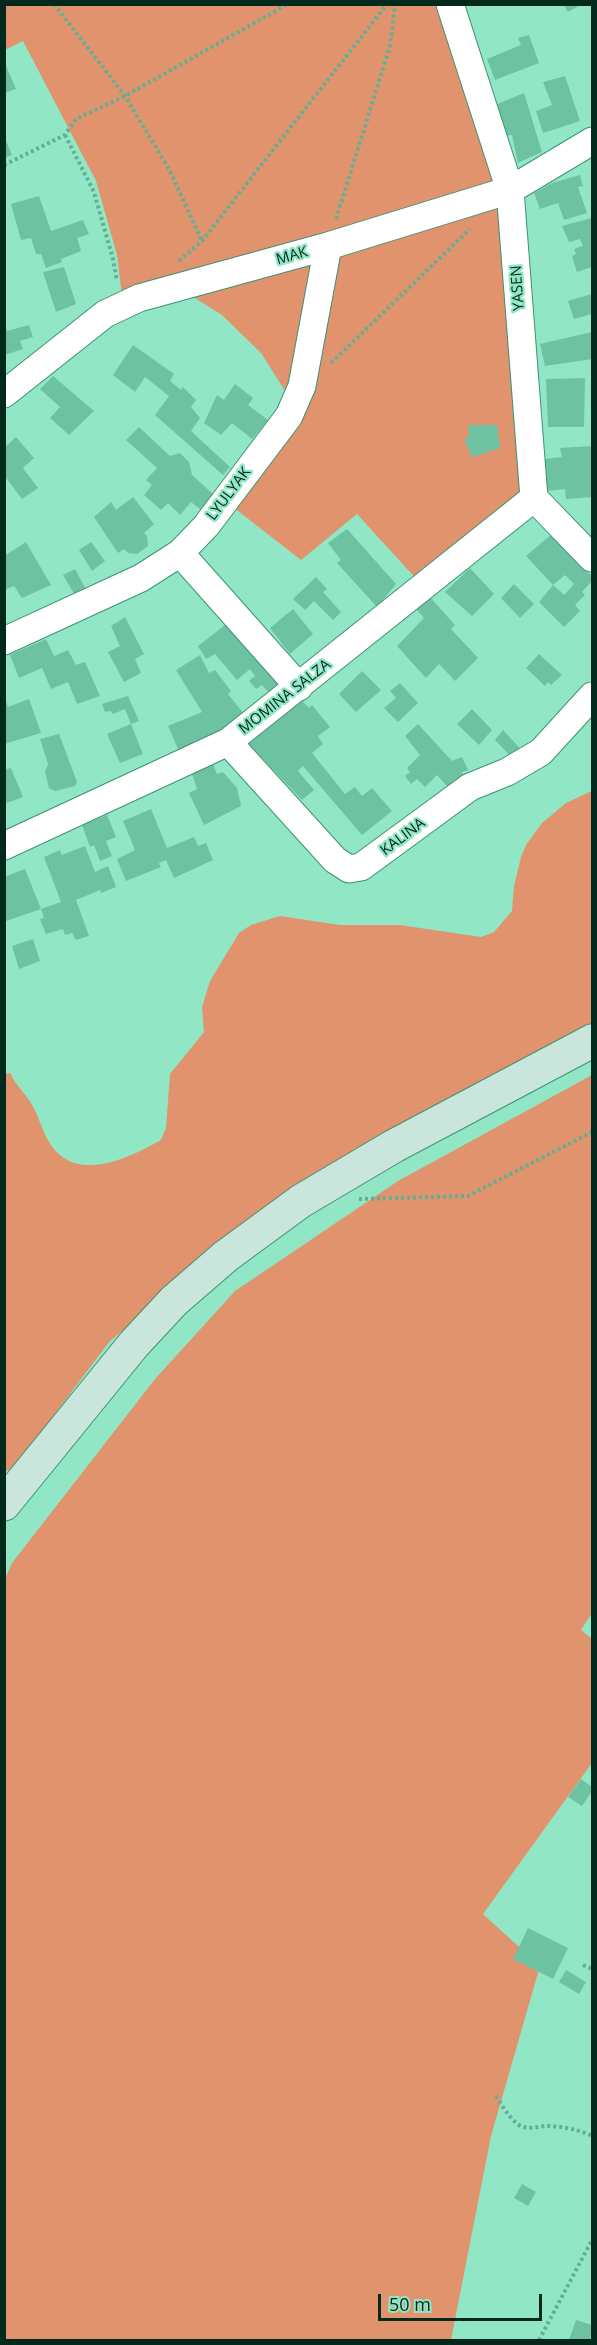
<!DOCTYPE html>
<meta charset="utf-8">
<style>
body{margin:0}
#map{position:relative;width:597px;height:2345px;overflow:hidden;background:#91e7c5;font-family:"Open Sans",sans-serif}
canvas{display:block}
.frame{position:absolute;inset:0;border:6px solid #03291d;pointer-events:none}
.scale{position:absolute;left:378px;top:2294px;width:164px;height:27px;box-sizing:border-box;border:3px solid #03291d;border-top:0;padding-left:8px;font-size:18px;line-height:21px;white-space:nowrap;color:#03291d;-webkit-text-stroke:4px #91e7c5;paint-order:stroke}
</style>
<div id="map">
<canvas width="597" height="2345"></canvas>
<div class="frame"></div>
<div class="scale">50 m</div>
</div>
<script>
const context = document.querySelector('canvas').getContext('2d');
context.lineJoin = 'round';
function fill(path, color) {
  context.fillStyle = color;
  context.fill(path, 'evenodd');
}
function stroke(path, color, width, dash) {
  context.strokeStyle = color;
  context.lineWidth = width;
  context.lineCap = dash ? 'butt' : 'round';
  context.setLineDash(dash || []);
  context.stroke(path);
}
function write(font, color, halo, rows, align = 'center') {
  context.font = font + ' "Open Sans",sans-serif';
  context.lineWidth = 4.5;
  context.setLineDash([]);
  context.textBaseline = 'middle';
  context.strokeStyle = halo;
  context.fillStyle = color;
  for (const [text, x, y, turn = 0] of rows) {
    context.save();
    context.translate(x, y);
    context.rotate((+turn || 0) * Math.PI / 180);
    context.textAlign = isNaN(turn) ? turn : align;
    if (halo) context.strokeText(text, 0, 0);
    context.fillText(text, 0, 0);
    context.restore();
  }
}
fill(new Path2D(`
 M 5,5 L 440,5 L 504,200 L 527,493 L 419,582 L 357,514 L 301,560 L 233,507 L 287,394 L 261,353 L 222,315 L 171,283 L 122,295 L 117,255 L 96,181 L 23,41 L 5,50 Z
 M 592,791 L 592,1026 L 299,1187 L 110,1341 L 16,1465 L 5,1472 L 5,1074 L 10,1073 C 16,1085 22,1090 29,1100 C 38,1112 41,1129 49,1142 C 75,1185 129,1158 161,1140 L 166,1128 L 170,1074 L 204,1032 L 202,1007 L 210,981 L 239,933 L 251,925 L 280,916 L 340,925 L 400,925 L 481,937 L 494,932 L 512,911 L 514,886 L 521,857 L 526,845 L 542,823 L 566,803 Z
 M 592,1075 L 592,1613 L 581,1630 L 592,1639 L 592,1763 L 483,1914 L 540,1966 L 491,2136 L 451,2340 L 5,2340 L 4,1581 L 12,1563 L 155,1379 L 235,1291 L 398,1181 Z`), '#e0936d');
fill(new Path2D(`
 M 563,4 L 582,4 L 568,12 Z
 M 529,35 L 539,63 L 495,80 L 487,59 L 521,45 L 518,38 Z
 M 4,61 L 16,89 L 4,93 Z
 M 565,76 L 580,121 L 543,133 L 536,111 L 552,105 L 543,82 Z
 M 524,93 L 542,152 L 518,163 L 512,135 L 503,136 L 495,105 Z
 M 4,136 L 12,155 L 4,158 Z
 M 580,175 L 583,186 L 578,187 L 587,213 L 564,220 L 558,203 L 540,209 L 534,193 L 552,183 Z
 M 39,196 L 51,231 L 83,220 L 89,234 L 77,238 L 81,251 L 61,259 L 62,262 L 46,268 L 41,254 L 36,254 L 31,238 L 21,240 L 11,204 Z
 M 592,218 L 592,267 L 577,272 L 572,256 L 576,254 L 574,249 L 583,246 L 580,239 L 569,242 L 562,226 Z
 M 64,267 L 76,304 L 56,312 L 43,272 Z
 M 592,294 L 592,314 L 574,319 L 568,301 Z
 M 4,324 L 7,331 L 29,325 L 33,337 L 20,341 L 23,349 L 4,355 Z
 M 592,332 L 592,359 L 545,366 L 540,344 Z
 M 133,345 L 174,374 L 170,381 L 181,390 L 183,387 L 196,400 L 191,407 L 200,418 L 191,431 L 230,467 L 223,475 L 155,415 L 169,396 L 145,377 L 135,392 L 113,375 Z
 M 53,376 L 94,411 L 69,435 L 50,418 L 60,407 L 40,389 Z
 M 585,378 L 584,427 L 548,427 L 546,379 Z
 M 235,384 L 253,398 L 248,405 L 268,420 L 252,439 L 232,423 L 221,435 L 204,423 L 217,395 L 224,400 Z
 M 468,425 L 497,425 L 500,448 L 472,457 L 464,439 L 469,437 Z
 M 139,427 L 170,456 L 180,453 L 189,462 L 192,475 L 214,495 L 200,509 L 191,502 L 180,515 L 168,503 L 161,510 L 144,495 L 152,485 L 146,480 L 157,468 L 126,440 Z
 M 16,437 L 34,458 L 23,468 L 38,488 L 22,499 L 4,475 L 4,448 Z
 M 592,446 L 592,497 L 566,499 L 565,489 L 547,491 L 544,459 L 562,457 L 560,448 Z
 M 133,497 L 154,524 L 144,533 L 147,536 L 148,546 L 137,554 L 128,553 L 124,549 L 118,553 L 94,517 L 111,502 L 116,510 Z
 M 347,529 L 396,584 L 377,607 L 337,563 L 341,560 L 328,543 Z
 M 552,534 L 592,576 L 592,581 L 582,592 L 585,595 L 575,605 L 580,611 L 564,627 L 539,602 L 553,585 L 564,595 L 574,584 L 565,575 L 553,585 L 526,556 Z
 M 26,542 L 51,585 L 22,598 L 14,586 L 4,590 L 4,556 Z
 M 91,542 L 105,561 L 92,571 L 79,550 Z
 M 470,568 L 494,594 L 472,616 L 445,592 Z
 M 75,569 L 88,593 L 77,599 L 63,575 Z
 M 316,577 L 327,589 L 323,592 L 341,612 L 333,620 L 314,601 L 305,610 L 293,599 Z
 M 514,584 L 534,604 L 520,618 L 501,598 Z
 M 429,596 L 455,625 L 451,629 L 478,658 L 455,681 L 439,664 L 426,678 L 397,646 L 424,618 L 415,608 Z
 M 293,609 L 313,634 L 290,654 L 270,628 Z
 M 125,617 L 144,654 L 135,659 L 141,673 L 124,682 L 108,652 L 120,646 L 111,626 Z
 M 229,622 L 284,683 L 269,693 L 262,685 L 256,689 L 249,681 L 255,676 L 250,669 L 237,680 L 215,654 L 206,659 L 198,646 Z
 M 46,639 L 54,656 L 68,650 L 76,665 L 85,662 L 100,696 L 77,704 L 68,682 L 51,689 L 42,668 L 19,678 L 10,655 Z
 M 539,654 L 562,675 L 551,685 L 548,682 L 545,686 L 526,668 Z
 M 200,655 L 209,673 L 215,670 L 231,691 L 228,694 L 244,714 L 222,730 L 179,751 L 168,726 L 202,712 L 176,670 Z
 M 362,671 L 381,690 L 356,712 L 339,694 Z
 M 400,683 L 418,703 L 398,722 L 384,708 L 396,698 L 390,691 Z
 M 128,696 L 139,721 L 131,724 L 125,709 L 113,714 L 111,711 L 105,712 L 102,704 Z
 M 5,698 L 8,707 L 29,699 L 41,733 L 4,744 Z
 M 300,698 L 309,708 L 312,705 L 330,727 L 318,736 L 323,744 L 312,753 L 345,794 L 355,787 L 362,796 L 372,788 L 392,811 L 362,835 L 303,766 L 298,771 L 314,790 L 302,800 L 247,742 Z
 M 472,709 L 492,730 L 479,745 L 457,724 Z
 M 131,724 L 143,754 L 120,763 L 107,734 Z
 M 418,724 L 452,761 L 462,757 L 468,770 L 462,772 L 464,779 L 447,786 L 437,775 L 425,787 L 417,779 L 411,784 L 405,776 L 410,772 L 407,768 L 420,755 L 405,736 Z
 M 503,730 L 526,755 L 515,761 L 495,740 Z
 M 59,734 L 77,782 L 75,786 L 55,791 L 49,788 L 45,772 L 48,764 L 40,739 Z
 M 213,764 L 217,774 L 223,772 L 237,788 L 241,806 L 204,825 L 189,793 L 197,789 L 192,774 Z
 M 11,768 L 23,797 L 4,804 L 4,770 Z
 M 151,809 L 167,848 L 194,837 L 198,846 L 206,843 L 213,860 L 174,878 L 166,860 L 159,863 L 161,867 L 126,881 L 117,859 L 135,850 L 123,821 Z
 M 107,815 L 116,837 L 106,841 L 112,856 L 100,861 L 94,845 L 90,847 L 82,825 Z
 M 85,846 L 95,872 L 108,866 L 116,887 L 101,893 L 100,890 L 76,900 L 89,936 L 76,940 L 72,933 L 65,935 L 63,929 L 46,934 L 40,919 L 44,918 L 41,909 L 6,921 L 4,877 L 25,869 L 41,909 L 61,902 L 44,857 L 60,850 L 62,855 Z
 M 33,939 L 40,961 L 19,969 L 12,946 Z
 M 581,1779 L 592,1787 L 592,1791 L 582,1806 L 568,1797 Z
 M 528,1928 L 568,1948 L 553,1979 L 513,1959 Z
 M 566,1970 L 586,1982 L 579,1994 L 559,1982 Z
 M 522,2184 L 536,2192 L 528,2206 L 514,2198 Z
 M 576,2320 L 592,2325 L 590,2340 L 569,2340 Z`), '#6dc2a1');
const street = new Path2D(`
 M 450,4 L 510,190 L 534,498 L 592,558
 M 4,394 L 105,314 L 139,298 L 328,246 L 510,190 L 592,141
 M 180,553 L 299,687
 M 4,641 L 141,578 L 180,553 L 206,526 L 289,416 L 302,386 L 328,246
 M 228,742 L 335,860 L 349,869 L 361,867 L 470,787 L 507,772 L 541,752 L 592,696
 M 4,846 L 228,742 L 534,498`);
const secondary = new Path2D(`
 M 4,1504 L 134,1344 L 174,1301 L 226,1256 L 301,1201 L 394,1146 L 592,1041`);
stroke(street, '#3c9374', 29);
stroke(secondary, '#3c9374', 35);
stroke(new Path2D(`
 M 54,4 L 125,96 L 169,169 L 202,241
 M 65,135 L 94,192 L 113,259 L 117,281
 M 4,165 L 65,135 L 76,119 L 125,96 L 288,4
 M 336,219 L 390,46 L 395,4
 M 179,261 L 202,241 L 387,4
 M 331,363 L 470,229
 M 359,1199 L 468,1196 L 592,1132
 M 583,1965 L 592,1969
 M 496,2096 C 502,2105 509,2118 519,2125 C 530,2131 540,2125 551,2126 C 565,2127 580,2130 592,2136
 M 539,2340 L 592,2240`), '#66ae92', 4, [3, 3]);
stroke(street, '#fff', 27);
stroke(secondary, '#cae5db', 33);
write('15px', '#03291d', '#91e7c5', [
 ["МАК",292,256,-16],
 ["YASEN",518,288,-94],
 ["LYULYAK",229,494,-53],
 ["MOMINA SALZA",285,697,-38],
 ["KALINA",403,837,-37]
]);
</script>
